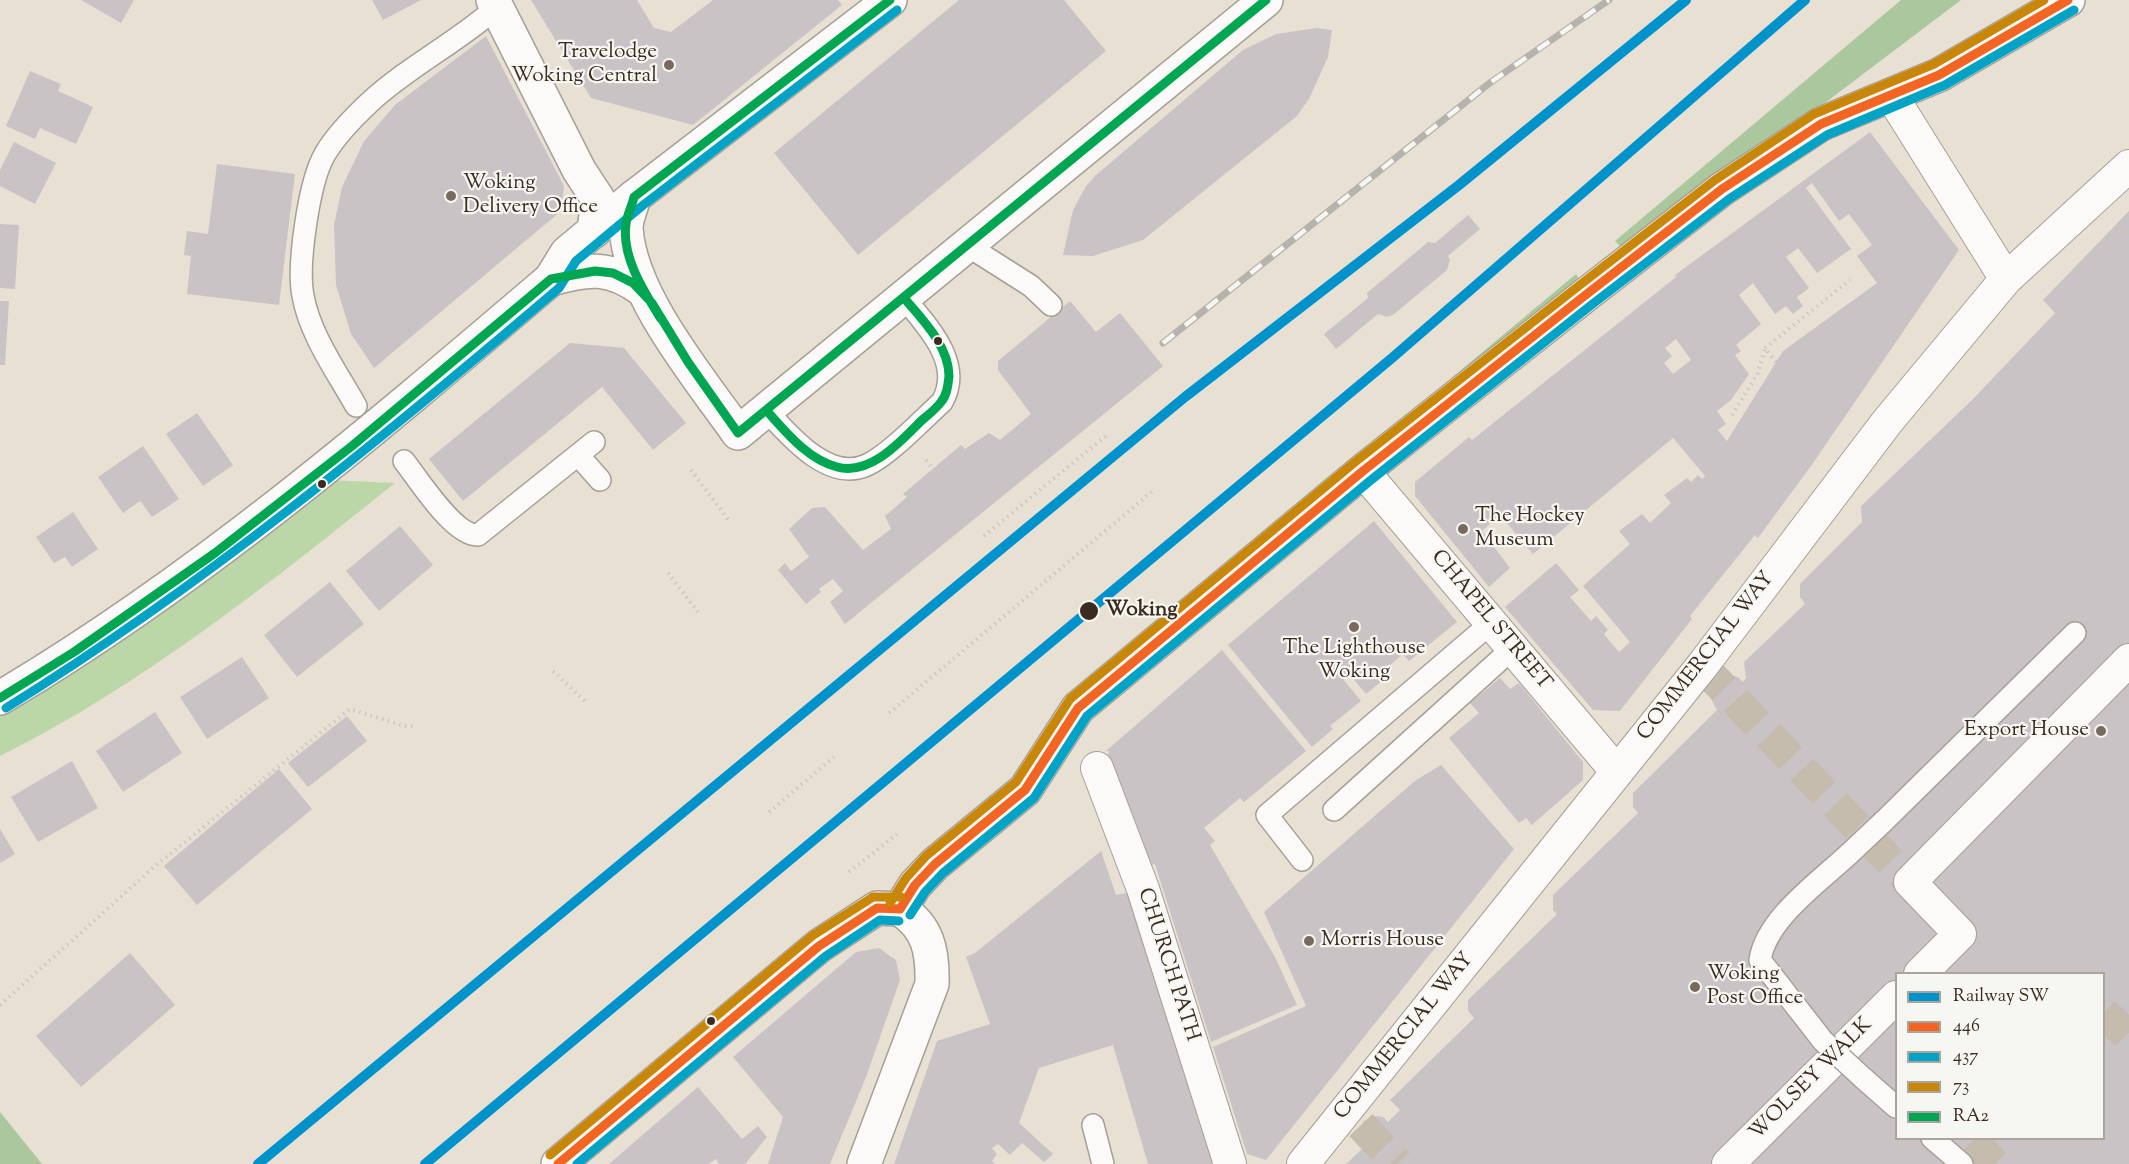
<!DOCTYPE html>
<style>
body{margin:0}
#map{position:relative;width:2129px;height:1164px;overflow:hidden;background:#e8e0d2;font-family:"Sorts Mill Goudy",serif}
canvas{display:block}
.legend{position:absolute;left:1895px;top:972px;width:210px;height:168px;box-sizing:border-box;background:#f6f6f2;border:2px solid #aba49d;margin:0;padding:8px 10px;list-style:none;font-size:18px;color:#3b2a1e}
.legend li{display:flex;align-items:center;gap:12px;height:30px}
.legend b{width:30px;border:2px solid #aba49d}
</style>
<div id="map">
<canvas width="2129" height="1164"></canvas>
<ul class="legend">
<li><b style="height:8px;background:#0092cb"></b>Railway SW</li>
<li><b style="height:8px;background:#f26522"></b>446</li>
<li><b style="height:8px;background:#03a3c5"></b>437</li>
<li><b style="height:8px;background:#c88708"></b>73</li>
<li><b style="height:8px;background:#00a651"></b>RA2</li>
</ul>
</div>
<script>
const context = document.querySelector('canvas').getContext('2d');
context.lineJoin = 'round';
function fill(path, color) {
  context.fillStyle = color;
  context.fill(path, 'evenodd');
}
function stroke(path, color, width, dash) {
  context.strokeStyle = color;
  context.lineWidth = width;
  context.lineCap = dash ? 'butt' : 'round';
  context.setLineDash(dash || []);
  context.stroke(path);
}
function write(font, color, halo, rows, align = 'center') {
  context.font = font + ' "Sorts Mill Goudy",serif';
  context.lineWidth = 4.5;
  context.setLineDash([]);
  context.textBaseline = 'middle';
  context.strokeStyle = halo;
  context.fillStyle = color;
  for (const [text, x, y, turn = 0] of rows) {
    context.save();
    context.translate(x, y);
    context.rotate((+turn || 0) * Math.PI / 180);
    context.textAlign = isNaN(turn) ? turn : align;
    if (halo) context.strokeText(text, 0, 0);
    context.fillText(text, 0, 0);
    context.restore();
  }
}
fill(new Path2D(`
 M 327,480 L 395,483 C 270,583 144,684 0,756 L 0,712 Z`), '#bbd7a7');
fill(new Path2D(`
 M 1901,0 L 1961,0 L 1427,404 L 1424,401 L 1576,274 L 1580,281 L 1621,247 L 1615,241 Z
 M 0,1112 L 42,1164 L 0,1164 Z`), '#abc79d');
fill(new Path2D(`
 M 81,0 L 134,0 L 121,23 Z
 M 372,0 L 421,0 L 383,20 Z
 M 531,0 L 637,0 L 654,28 L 671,32 L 713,0 L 838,0 L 842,5 L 693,125 L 591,98 Z
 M 959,0 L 1064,0 L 1106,51 L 858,255 L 774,153 Z
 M 1317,28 L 1332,30 L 1328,57 L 1309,99 L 1297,116 L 1143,240 L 1093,256 L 1063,255 L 1073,210 L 1086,186 L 1096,175 L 1243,50 L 1276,34 Z
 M 486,36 L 564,186 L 561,211 L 374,368 L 351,334 L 336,285 L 334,225 L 342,187 L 364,141 L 395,105 Z
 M 30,71 L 61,84 L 58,91 L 93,107 L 76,144 L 40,128 L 35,139 L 6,126 Z
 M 1870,132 L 1959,250 L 1811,466 L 1758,538 L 1755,535 L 1690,616 L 1692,619 L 1620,711 L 1593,710 L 1505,607 L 1556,563 L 1579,590 L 1570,597 L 1591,621 L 1596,616 L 1608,630 L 1604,634 L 1619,652 L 1630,642 L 1583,586 L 1630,544 L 1619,531 L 1642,514 L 1650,523 L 1671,503 L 1664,495 L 1687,478 L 1691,482 L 1698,475 L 1702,479 L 1705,476 L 1673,438 L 1533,554 L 1500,515 L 1482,531 L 1510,568 L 1489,587 L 1415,496 L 1415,482 L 1469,437 L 1472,440 L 1676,277 L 1675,275 ZM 1812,183 L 1839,221 L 1849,214 L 1872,245 L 1857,256 L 1877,283 L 1783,351 L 1727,441 L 1718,430 L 1726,424 L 1717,411 L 1731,400 L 1749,374 L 1735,355 L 1741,351 L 1736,345 L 1761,324 L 1739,295 L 1753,283 L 1775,314 L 1786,306 L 1793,314 L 1803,306 L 1797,297 L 1809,288 L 1786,257 L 1798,248 L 1817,273 L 1851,249 L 1806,188 ZM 1676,339 L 1691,360 L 1673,374 L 1664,363 L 1672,356 L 1665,348 Z
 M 14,142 L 56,163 L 35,204 L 0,186 L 0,170 Z
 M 217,164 L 295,174 L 279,305 L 187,294 L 191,256 L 184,255 L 187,231 L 208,234 Z
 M 2129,211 L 2129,1164 L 1346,1164 L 1363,1148 L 1358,1134 L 1364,1121 L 1377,1116 L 1383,1117 L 1388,1122 L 1400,1110 L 1390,1100 L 1474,1018 L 1468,1011 L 1468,1000 L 1557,914 L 1553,910 L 1553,895 L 1638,813 L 1633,807 L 1633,793 L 1717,710 L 1710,697 L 1717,681 L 1728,675 L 1738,677 L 1743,682 L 1746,678 L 1744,662 L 1805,604 L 1800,597 L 1800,584 L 1862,522 L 1861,506 L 1972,400 L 2055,313 L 2043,300 ZM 1896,974 L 2104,974 L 2104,1138 L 1896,1138 Z
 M 1468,215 L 1480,229 L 1448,256 L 1450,260 L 1447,270 L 1393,315 L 1387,317 L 1378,314 L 1336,349 L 1324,334 L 1368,298 L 1367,293 L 1428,242 L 1435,243 Z
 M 0,224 L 19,225 L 15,289 L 0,288 Z
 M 0,301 L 9,301 L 5,365 L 0,365 Z
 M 1070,301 L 1096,332 L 1120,313 L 1163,366 L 845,624 L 830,602 L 843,591 L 833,579 L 819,589 L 821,592 L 806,604 L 778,570 L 785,563 L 791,571 L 809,557 L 789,529 L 812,508 L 825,507 L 863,550 L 891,529 L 885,516 L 907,497 L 903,494 L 961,445 L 965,449 L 989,433 L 1000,440 L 1031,414 L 998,370 L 998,361 Z
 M 570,343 L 624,348 L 686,423 L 653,450 L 602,387 L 463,501 L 429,459 Z
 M 197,413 L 233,465 L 203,486 L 166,434 Z
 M 143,446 L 179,499 L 152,517 L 140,501 L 123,513 L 98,477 Z
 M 73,512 L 98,549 L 72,567 L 65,557 L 54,563 L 36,537 Z
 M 1374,521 L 1457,622 L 1409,661 L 1403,654 L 1383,671 L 1388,676 L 1366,694 L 1350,675 L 1344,680 L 1361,701 L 1330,726 L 1333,729 L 1312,747 L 1228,645 Z
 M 400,526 L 433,565 L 379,611 L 346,571 Z
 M 330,582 L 364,624 L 297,677 L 264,635 Z
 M 1222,650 L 1306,751 L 1244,802 L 1240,798 L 1204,828 L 1215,841 L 1210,845 L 1275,957 L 1297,1005 L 1211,1042 L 1155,864 L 1148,866 L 1106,762 L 1109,751 L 1106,751 Z
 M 242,657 L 269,698 L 207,739 L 180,697 Z
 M 1500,678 L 1510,689 L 1519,683 L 1583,762 L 1583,780 L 1532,825 L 1526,818 L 1519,823 L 1449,738 L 1479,713 L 1470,703 Z
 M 155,712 L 182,753 L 123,792 L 96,751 Z
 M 347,716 L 367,741 L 308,787 L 288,763 Z
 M 72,761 L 98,808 L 38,842 L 11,797 Z
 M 1441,765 L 1514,849 L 1266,1160 L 1247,1154 L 1213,1047 L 1306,1006 L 1264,912 L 1416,780 Z
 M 279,769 L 312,809 L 197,905 L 164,866 Z
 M 0,829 L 15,854 L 0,863 Z
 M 1101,851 L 1116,895 L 1135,891 L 1220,1164 L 1148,1164 L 1113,1045 L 1039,1068 L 1019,1123 L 1053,1154 L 1044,1162 L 1022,1143 L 1010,1155 L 998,1144 L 992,1148 L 997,1154 L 992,1161 L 995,1164 L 894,1164 L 937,1041 L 990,1024 L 966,957 L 975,953 Z
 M 879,948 L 896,960 L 900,980 L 866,1077 L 830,1164 L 768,1164 L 783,1117 L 733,1057 L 856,952 Z
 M 130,953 L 175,1005 L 81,1087 L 36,1036 Z
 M 698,1087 L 742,1139 L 758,1126 L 767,1137 L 745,1164 L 719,1164 L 716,1159 L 709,1164 L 609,1164 Z`), '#cac3c5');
stroke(new Path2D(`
 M 1702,666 L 1910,882
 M 2104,1035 L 2129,1010
 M 1361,1125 L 1398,1164
 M 1972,1164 L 1998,1138`), '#c5bcae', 32, [32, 16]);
const service = new Path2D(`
 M 968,246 L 1031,286 L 1051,305
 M 356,406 C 337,372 310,335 303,296 C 297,265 309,181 325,154 C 336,135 354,117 370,102 C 409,66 458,42 497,7
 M 766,410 C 788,434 828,483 867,465 C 889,455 922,420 942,402 C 964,364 928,327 904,298
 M 578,455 L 600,480
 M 404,461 C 419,480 454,536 478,535 L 594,442
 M 1334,810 L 1513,648
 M 1884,821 L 2075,633
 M 1302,860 L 1267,815 L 1491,623
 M 1823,1041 L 1760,960 C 1766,919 1819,882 1849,854
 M 1863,1078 L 1896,1107
 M 1093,1125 L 1103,1164
 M 1932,1138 L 1962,1164`);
const pedestrian = new Path2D(`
 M 1891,95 L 2006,279
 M 1363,471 L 1617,772
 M 1097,768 L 1143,889 L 1230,1164
 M 1920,974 L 1960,934 L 1910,882 L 2129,660
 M 1303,1164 L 1702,666 L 1887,422 L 2006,279 L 2129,166
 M 1728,1164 L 1896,997`);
const minor = new Path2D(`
 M 493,0 L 579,170 L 598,199 L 594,231
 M 634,197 C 632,206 626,218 626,228 C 630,296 700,379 738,433 L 1266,0
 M 551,279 C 589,268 610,266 643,290
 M 864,1164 L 932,984 C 933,951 928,927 900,909`);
const tertiary = new Path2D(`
 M 0,698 C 199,580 375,429 551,279 L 567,253 L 634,197 L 890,0
 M 558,1164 L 819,946 L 877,908 L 900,909 L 915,885 L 935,864 L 1025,790 L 1078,708 L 1363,471 L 1583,297 L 1722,189 L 1821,124 L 1939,75 L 2068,0`);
stroke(service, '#a69f96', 24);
stroke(pedestrian, '#a69f96', 34);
stroke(minor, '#a69f96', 36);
stroke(tertiary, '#a69f96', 36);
stroke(new Path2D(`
 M 1776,362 L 1765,348 L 1850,280
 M 1732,415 L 1758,373 L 1765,349
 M 926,460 L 933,469
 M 691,470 L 730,522
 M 984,536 L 1108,434
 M 668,573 L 698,612
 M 553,671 L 588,704
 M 889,713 L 1155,489
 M 769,812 L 834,757
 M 849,872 L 897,834
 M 0,1005 L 154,867 L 350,709 L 405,726 L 417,726`), '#cbc7c4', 4, [1.5, 4.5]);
stroke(service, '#fcfaf8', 21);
stroke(pedestrian, '#fcfaf8', 32);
stroke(minor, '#fcfaf8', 33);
stroke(tertiary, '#fcfaf8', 33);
const rail = new Path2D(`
 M 1163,343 L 1491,82 L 1609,0`);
stroke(rail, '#b6b3af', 7);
stroke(rail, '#f6f6f2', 4.5, [14]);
const serviceBridge = new Path2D(`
 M 1849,854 L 1884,821
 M 1823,1041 L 1863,1078`);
stroke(serviceBridge, '#a69f96', 24, []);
stroke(serviceBridge, '#fcfaf8', 21);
stroke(new Path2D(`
 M 900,909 L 915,885 L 935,864 L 1025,790 L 1078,708 L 1363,471 L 1583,297 L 1722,189 L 1821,124 L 1939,75 L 2068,0
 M 558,1164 L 819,946 L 877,908 L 900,909`), '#f26522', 9);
stroke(new Path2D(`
 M 6,708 C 204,585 382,439 559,288 L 576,261 L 642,206 L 897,10
 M 910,915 L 925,892 L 943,873 L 1034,798 L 1087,716 L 1371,480 L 1590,306 L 1729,199 L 1827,135 L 1945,85 L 2074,10
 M 577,1164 L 826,956 L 880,920 L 899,921`), '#03a3c5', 9);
stroke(new Path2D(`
 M 890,903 L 906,878 L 926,856 L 1016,782 L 1070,699 L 1355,462 L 1576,288 L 1715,180 L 1814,114 L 1934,64 L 2044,0
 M 550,1155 L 812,936 L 873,897 L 901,897`), '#c88708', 9);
stroke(new Path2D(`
 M 661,319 C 645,293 621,257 626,224 C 627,215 632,206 634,197 L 890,0
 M 766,410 C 786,432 807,459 837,467 C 870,476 900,442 921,421 C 928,415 936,409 941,402 C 947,395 948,385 949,376 C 949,346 922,319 904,298
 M 738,433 L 1266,0
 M 0,698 L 74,652 L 215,553 L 352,446 L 551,279 L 595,271 L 613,273 L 633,283 L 652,303 L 688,362 L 738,433`), '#00a651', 9);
stroke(new Path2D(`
 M 258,1164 L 1185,397 L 1459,185 L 1686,0
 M 425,1164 L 1392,358 L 1805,0`), '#0092cb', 10);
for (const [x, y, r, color] of [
 [669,65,6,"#786a5d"],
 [451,196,6,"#786a5d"],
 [938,341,5,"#3b2a1e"],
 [322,484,5,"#3b2a1e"],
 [1463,529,6,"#786a5d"],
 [1089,611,10,"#3b2a1e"],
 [1354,627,6,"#786a5d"],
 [2101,731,6,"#786a5d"],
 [1309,941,6,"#786a5d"],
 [1695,987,6,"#786a5d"],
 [711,1021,5,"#3b2a1e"]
]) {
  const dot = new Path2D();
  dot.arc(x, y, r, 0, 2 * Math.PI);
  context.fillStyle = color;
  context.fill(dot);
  stroke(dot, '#f6f6f2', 2);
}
write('21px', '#3b2a1e', '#f6f6f2', [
 ["Travelodge",657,53,"right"],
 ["Woking Central",657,77,"right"],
 ["Woking",463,184],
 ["Delivery Office",463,208],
 ["The Hockey",1475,517],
 ["Museum",1475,541],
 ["The Lighthouse",1354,649,"center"],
 ["Woking",1354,673,"center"],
 ["Export House",2089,731,"right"],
 ["Morris House",1321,941],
 ["Woking",1707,975],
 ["Post Office",1707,999]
], 'left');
write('bold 21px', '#3b2a1e', '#f6f6f2', [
 ["Woking",1105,611]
], 'left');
write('21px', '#3b2a1e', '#f6f6f2', [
 ["CHAPEL STREET",1490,621,50],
 ["COMMERCIAL WAY",1707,657,-52],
 ["CHURCH PATH",1167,965,72],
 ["COMMERCIAL WAY",1405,1037,-51],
 ["WOLSEY WALK",1812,1080,-45]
]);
</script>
